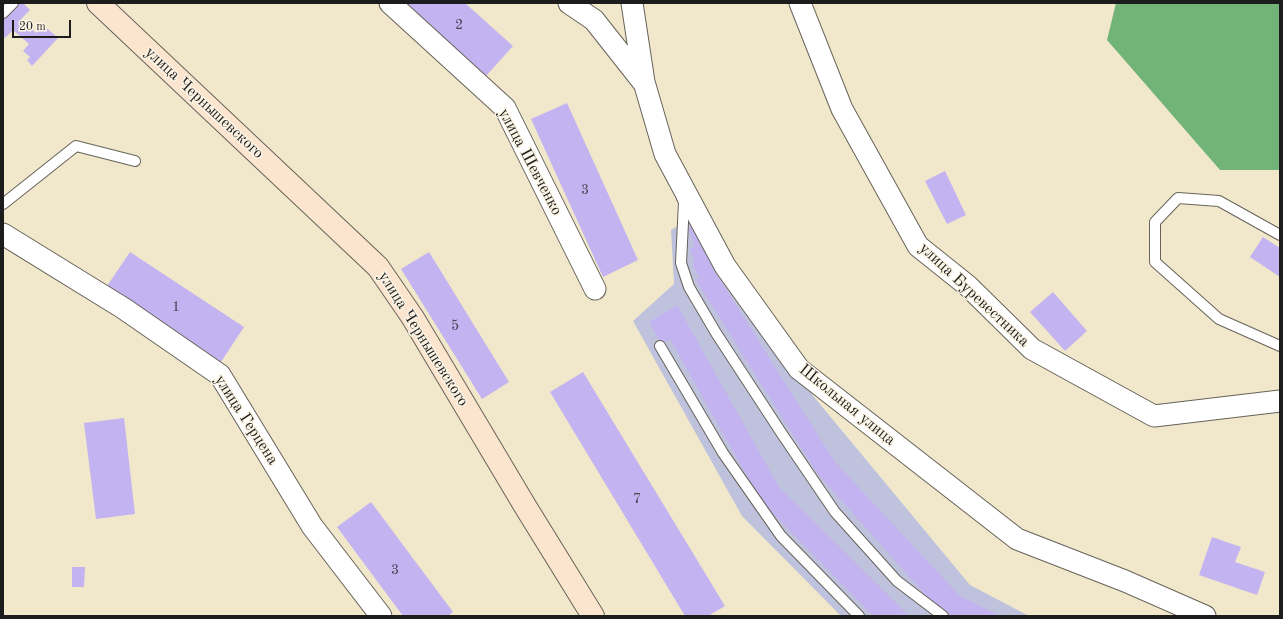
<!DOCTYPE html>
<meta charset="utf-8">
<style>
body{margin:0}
#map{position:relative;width:1283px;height:619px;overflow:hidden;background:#f1e8cc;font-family:"Old Standard TT",serif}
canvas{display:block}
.frame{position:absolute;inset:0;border:4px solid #1c1c1c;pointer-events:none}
.scale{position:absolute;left:12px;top:20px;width:59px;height:18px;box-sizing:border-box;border:2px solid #1c1c1c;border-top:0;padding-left:5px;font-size:12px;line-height:14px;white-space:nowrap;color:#1c1c1c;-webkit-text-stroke:3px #fcf5e5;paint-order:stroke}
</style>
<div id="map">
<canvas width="1283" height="619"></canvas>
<div class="frame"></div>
<div class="scale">20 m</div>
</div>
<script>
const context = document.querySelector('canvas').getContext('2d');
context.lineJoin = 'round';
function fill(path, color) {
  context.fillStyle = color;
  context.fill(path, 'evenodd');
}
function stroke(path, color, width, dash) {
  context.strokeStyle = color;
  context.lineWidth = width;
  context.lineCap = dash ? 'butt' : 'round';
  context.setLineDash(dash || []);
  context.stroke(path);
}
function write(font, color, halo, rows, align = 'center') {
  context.font = font + ' "Old Standard TT",serif';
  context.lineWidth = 3;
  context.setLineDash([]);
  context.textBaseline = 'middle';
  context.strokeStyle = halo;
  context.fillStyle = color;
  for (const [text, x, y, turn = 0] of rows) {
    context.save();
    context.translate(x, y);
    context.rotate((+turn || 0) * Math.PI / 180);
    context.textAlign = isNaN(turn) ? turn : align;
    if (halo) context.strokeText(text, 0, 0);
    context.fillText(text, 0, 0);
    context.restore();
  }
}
fill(new Path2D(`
 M 703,211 L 814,397 L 970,585 L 1029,616 L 841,616 L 742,516 L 633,321 L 674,284 L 671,230 Z`), '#bfc2dd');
fill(new Path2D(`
 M 1116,3 L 1280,3 L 1280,170 L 1220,170 L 1107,40 Z`), '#72b477');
fill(new Path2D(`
 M 3,3 L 23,3 L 30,10 L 21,19 L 36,33 L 43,25 L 58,38 L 32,66 L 27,60 L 30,57 L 23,51 L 29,44 L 13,30 L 5,38 L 3,36 Z
 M 404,3 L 465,3 L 513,46 L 486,76 Z
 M 567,103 L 638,260 L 603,277 L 531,119 Z
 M 945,171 L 966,215 L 947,224 L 925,181 Z
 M 699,225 L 715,264 L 712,267 L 835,462 L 960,596 L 1000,616 L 950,616 L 938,609 L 817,473 L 696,280 L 700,278 L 692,265 L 695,262 L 690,249 L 695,246 L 688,229 Z
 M 1263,237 L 1280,248 L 1280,277 L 1250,257 Z
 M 130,252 L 244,327 L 221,362 L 107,286 Z
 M 429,252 L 509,382 L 482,399 L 401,269 Z
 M 1053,292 L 1087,331 L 1065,351 L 1030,312 Z
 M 677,305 L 779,487 L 909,616 L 873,616 L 761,501 L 670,339 L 662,344 L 649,322 Z
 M 583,372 L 725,606 L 708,616 L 685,616 L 550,392 Z
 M 124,418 L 135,514 L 96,519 L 84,423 Z
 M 371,502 L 453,612 L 448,616 L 403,616 L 337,527 Z
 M 1212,537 L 1241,547 L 1235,562 L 1265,572 L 1257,595 L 1199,575 Z
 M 72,567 L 85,567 L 84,587 L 72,587 Z`), '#c3b3f0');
const service = new Path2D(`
 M 3,13 L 13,3
 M 682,198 L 684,202 L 681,263 L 689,287 L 716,333 L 782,434 L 835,512 L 897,581 L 943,616
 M 3,204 L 76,146 L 135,161
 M 1280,235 L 1219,201 L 1178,198 L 1155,222 L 1155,262 L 1219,319 L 1280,346
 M 660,346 L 723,453 L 781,536 L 859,616`);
const minor = new Path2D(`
 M 390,3 L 505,108 L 595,289
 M 569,3 L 594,20 L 643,82
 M 632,3 L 644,82 L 665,154 L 725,266 L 799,369 L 1017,539 L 1125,581 L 1205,616
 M 800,3 L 842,109 L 918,246 L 968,286 L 1032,349 L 1154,416 L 1280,401
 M 3,234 L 123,308 L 220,375 L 312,526 L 381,616`);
const secondary = new Path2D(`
 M 98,3 L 378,267 L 413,318 L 525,506 L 593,616`);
stroke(service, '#67635a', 12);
stroke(minor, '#67635a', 23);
stroke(secondary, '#67635a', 24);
stroke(service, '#fff', 10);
stroke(minor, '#fff', 21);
stroke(secondary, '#fce5cf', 22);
write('14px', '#464251', null, [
 ["2",459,25],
 ["3",585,190],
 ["1",176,307],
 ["5",455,326],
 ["7",637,499],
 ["3",395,570]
]);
write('16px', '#1c1c1c', '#fcf5e5', [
 ["улица Чернышевского",204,103,43],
 ["улица Шевченко",530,162,62],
 ["улица Буревестника",974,295,43],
 ["улица Чернышевского",423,339,58],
 ["Школьная улица",847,405,39],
 ["улица Герцена",246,420,57]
]);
</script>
